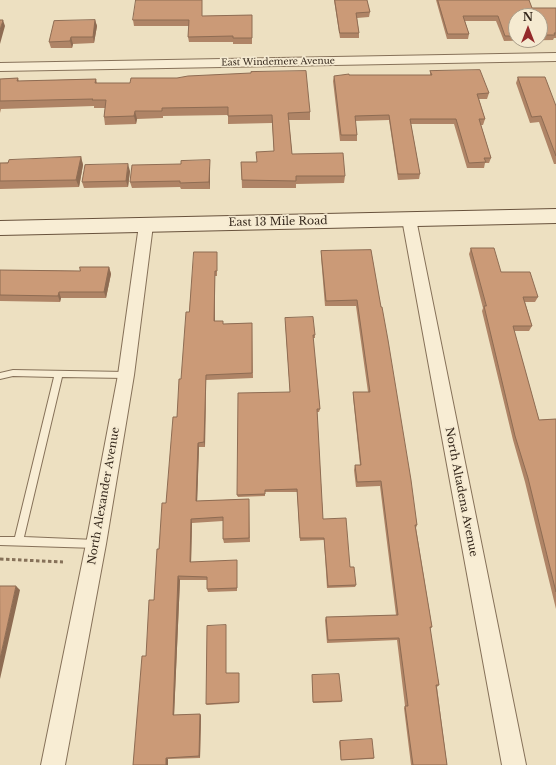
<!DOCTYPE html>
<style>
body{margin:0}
#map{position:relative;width:556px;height:765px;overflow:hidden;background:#ede0c1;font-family:"Libre Baskerville",serif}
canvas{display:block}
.north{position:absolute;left:508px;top:8px;width:40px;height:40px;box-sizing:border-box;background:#f5ead1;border:1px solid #a99d89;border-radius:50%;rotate:0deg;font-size:11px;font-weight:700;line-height:16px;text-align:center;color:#36291d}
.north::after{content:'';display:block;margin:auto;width:14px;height:18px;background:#942a2b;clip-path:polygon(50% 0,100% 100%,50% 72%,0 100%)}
</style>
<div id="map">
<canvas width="556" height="765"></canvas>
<div class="north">N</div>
</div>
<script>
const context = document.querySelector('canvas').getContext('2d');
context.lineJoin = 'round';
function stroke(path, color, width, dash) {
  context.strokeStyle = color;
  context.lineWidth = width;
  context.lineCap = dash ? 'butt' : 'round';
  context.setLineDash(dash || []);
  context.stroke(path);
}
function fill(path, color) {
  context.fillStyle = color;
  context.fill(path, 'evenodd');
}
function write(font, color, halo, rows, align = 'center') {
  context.font = font + ' "Libre Baskerville",serif';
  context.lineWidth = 3.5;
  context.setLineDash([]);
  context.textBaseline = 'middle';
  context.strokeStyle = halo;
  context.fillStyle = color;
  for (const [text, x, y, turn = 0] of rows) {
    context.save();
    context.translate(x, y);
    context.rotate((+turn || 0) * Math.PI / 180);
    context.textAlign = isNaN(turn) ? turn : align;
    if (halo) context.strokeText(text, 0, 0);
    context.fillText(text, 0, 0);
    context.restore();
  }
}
const lane = new Path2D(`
 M 13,370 L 126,372 L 129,373 L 130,375 L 129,377 L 126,378 L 62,377 L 24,537 L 96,540 L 99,541 L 101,544 L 99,547 L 96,548 L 0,545 L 0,537 L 15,537 L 54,377 L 13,376 L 0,379 L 0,373 Z`);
const street = new Path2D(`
 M 556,53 L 556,61 L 0,71 L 0,63 Z
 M 409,214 L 414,215 L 416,219 L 526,765 L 502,765 L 402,219 L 404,215 Z
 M 146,220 L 151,221 L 153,225 L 134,375 L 106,544 L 65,765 L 41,765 L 86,544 L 118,375 L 139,225 L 141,221 Z`);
const secondary = new Path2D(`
 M 556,209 L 556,223 L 0,235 L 0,221 Z`);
stroke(lane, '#867159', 2);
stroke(street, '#867159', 2);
stroke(secondary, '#68523c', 2);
stroke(new Path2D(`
 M 0,559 L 63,562`), '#867159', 3, [3.5, 2.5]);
fill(lane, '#f8edd4');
fill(street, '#f8edd4');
fill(secondary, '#f8edd4');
fill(new Path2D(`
 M 334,0 L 367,0 L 370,12 L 369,17 L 357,18 L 359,33 L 359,38 L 340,38 Z
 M 436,0 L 529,0 L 532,8 L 556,8 L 556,38 L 554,38 L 553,40 L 504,41 L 496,21 L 465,21 L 469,34 L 468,39 L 447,39 ZM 516,16 L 540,16 L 540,40 L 516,40 Z
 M 252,15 L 252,44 L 233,44 L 233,42 L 189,42 L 188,37 L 189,26 L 134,26 L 133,20 L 202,16 Z
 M 95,20 L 97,26 L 94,43 L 73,44 L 72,48 L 51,48 L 49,42 Z
 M 430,71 L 489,93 L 487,99 L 479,99 L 485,119 L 483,125 L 481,125 L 491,158 L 489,163 L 485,163 L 484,168 L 467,168 L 454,124 L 411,124 L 420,174 L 419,179 L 398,180 L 389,120 L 355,121 L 357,135 L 357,141 L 340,141 L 333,81 L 334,76 L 430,75 Z
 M 518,77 L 556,106 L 556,164 L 554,164 L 539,122 L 530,123 L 516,83 Z
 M 18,78 L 19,81 L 96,79 L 97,83 L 310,112 L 310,120 L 289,120 L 292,154 L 345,176 L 344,183 L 296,184 L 296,188 L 242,188 L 241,162 L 257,162 L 274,151 L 272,123 L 228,124 L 228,115 L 163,116 L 163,118 L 137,119 L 136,124 L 105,125 L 104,117 L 105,108 L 94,108 L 94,106 L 1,109 L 0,113 L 0,79 Z
 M 81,157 L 83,165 L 79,187 L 0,189 L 0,163 Z
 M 210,167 L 210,189 L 181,189 L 180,187 L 132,188 L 130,182 Z
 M 130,171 L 128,187 L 84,188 L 82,182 Z
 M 471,248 L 501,272 L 538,297 L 535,302 L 525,302 L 532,326 L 529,331 L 514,331 L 539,420 L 556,419 L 556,609 L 525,482 L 513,440 L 482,311 L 483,308 L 469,254 Z
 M 371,250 L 417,525 L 416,528 L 432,627 L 430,629 L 439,685 L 437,687 L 447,765 L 411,765 L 404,708 L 405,706 L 397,640 L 327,643 L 325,620 L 326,617 L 396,615 L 380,486 L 356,487 L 354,470 L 355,465 L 360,465 L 353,397 L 353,392 L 368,392 L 356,306 L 325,306 L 321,257 L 321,251 Z
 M 217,252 L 217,276 L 215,276 L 215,321 L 223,324 L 252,323 L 253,378 L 206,380 L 205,447 L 199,447 L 197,501 L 249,499 L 250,542 L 224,543 L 223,539 L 223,521 L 192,523 L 191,562 L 237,564 L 237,591 L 208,592 L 207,589 L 207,580 L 180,580 L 174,715 L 200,714 L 201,716 L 200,758 L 168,759 L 168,765 L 133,765 L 146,656 L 154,600 L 159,549 L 166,503 L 177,417 L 189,312 Z
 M 109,267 L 111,274 L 106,298 L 61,298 L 60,302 L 0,301 L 0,270 L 80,271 Z
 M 285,321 L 315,335 L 315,338 L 313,338 L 320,409 L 319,412 L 317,412 L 323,519 L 350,567 L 356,585 L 355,587 L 327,588 L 324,540 L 300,541 L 297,492 L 265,492 L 265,496 L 238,497 L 237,495 L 290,392 Z
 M 226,627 L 226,673 L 239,673 L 239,703 L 207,705 L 206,704 Z
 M 312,675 L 342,701 L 341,702 L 313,703 Z
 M 340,741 L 374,758 L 373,759 L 341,760 L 339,742 Z`), '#af8466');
fill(new Path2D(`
 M 3,20 L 5,26 L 0,44 L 0,30 Z
 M 95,20 L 97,26 L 94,43 L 93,37 Z
 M 71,37 L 73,44 L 72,48 L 70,41 Z
 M 135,111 L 137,119 L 136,124 L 134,116 Z
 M 81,157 L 83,165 L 79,187 L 76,180 Z
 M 210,160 L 210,189 L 209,182 Z
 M 128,164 L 130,171 L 128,187 L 126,181 Z
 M 109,267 L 111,274 L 106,298 L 104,292 Z
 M 215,271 L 215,327 L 214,321 Z
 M 59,292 L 61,298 L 60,302 L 58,296 Z
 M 206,375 L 206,380 L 205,447 L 204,442 Z
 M 198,443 L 199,447 L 197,506 L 196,501 Z
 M 191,519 L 192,523 L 191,565 L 190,562 Z
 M 178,576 L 180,580 L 174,717 L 173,715 Z
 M 16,586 L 20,590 L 0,679 L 0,659 Z
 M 200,714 L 201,716 L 200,758 L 199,756 Z
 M 166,758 L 168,759 L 168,765 L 166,765 Z`), '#8e6c53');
const building = new Path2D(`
 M 136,0 L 202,0 L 202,16 L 252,15 L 252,38 L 233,38 L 233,36 L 188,37 L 189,20 L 133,20 Z
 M 335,0 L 367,0 L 370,12 L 356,13 L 359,33 L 340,33 Z
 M 438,0 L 529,0 L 532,8 L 556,8 L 556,33 L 554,33 L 555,35 L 540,35 L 540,16 L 516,16 L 516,36 L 505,36 L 498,16 L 463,16 L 469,34 L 448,34 Z
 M 0,20 L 3,20 L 0,30 Z
 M 95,20 L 93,37 L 71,37 L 70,41 L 49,42 L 54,21 Z
 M 480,70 L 489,93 L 477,94 L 485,119 L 479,119 L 491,158 L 484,158 L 486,162 L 469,163 L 456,119 L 410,119 L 420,174 L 398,174 L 389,115 L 355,116 L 357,135 L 341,135 L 334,76 L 349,74 L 349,75 L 432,75 L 430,71 Z
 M 306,71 L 310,112 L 288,113 L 292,154 L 343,153 L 345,176 L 296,176 L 296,181 L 242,180 L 241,162 L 257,162 L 256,152 L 274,151 L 272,115 L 228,116 L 228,107 L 162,108 L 162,111 L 135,111 L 134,116 L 104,117 L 106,100 L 92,100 L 93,99 L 0,101 L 0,79 L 18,78 L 17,81 L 96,79 L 95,83 L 130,83 L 131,78 L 177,78 L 188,76 L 251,73 L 251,72 Z
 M 518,77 L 545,77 L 556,106 L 556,156 L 541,116 L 532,117 Z
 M 81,157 L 76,180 L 0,181 L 0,163 L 8,163 L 9,160 Z
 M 210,160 L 209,182 L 180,183 L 180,181 L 130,182 L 132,165 L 181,164 L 181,161 Z
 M 128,164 L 126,181 L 82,182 L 85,165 Z
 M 471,248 L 494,248 L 501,272 L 530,272 L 538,297 L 523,297 L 532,326 L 513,326 L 539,420 L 556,419 L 556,592 L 528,478 L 515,436 L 484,306 L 486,306 Z
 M 371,250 L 381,307 L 382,307 L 388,340 L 411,480 L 417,525 L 415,525 L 432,627 L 430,627 L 439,685 L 436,685 L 447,765 L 413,765 L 405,706 L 408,706 L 399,638 L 328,640 L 326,617 L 398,615 L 381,481 L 357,482 L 355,465 L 361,465 L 353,392 L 370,392 L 357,300 L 326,301 L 321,251 Z
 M 194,252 L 217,252 L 217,271 L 215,271 L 214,321 L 223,321 L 223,324 L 252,323 L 252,373 L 206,375 L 204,442 L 198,443 L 196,501 L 249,499 L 249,538 L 223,539 L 223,517 L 191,519 L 190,562 L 237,560 L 237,588 L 207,589 L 207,577 L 178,576 L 173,715 L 200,714 L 199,756 L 166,758 L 166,765 L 133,765 L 142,656 L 146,656 L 149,600 L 154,600 L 157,549 L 159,549 L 162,503 L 166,503 L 173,417 L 177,417 L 179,379 L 181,379 L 186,312 L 189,312 Z
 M 80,267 L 109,267 L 104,292 L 59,292 L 58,296 L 0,295 L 0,270 L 80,271 Z
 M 313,317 L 315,335 L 313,335 L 320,409 L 317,409 L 323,519 L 346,518 L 350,567 L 354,567 L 356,585 L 328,586 L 324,538 L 300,538 L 297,489 L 265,490 L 265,494 L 237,495 L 238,393 L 290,392 L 285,318 Z
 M 0,586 L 16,586 L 0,659 Z
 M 226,625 L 226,673 L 239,673 L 239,702 L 206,704 L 207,626 Z
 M 339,674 L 342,701 L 313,702 L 312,675 Z
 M 372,739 L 374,758 L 341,760 L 340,741 Z`);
fill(building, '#cb9a77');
stroke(building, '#8e6c53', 1);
write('9px', '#36291d', '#f5ead1', [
 ["East Windemere Avenue",278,62,-1]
]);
write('11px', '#36291d', '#f5ead1', [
 ["East 13 Mile Road",278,222,-1],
 ["North Altadena Avenue",461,492,79],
 ["North Alexander Avenue",104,496,-80]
]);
</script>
